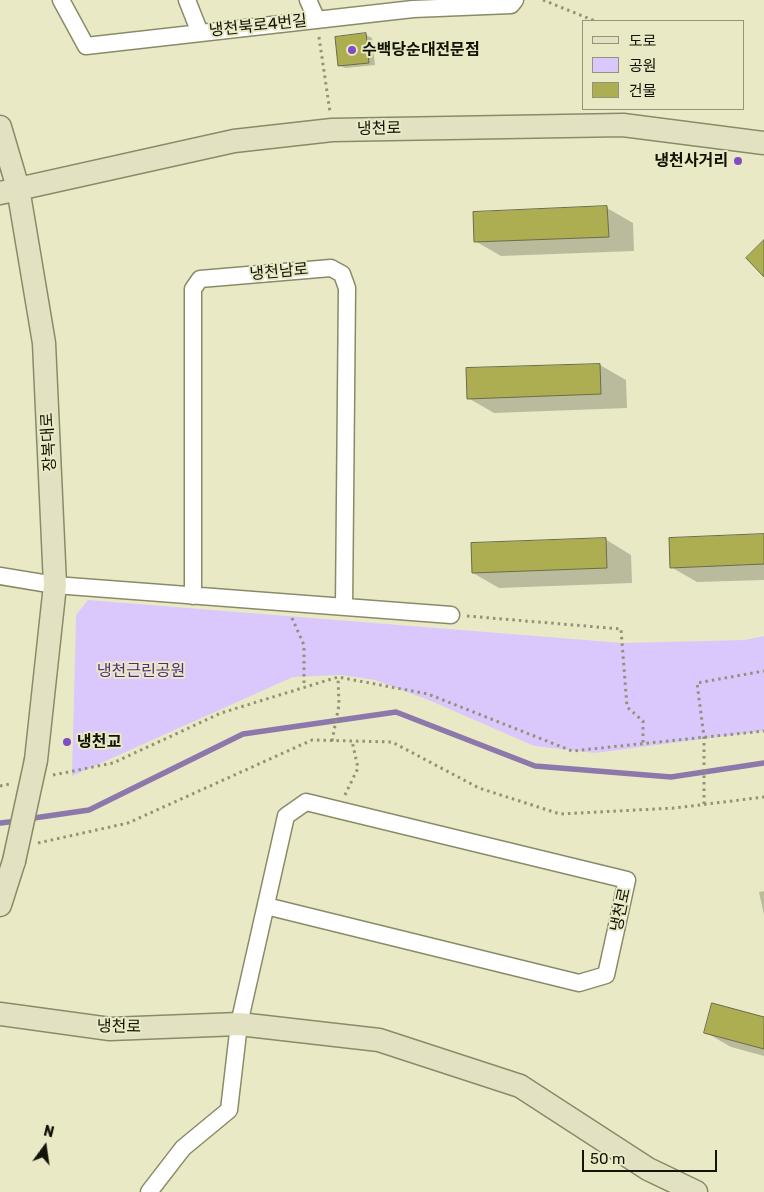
<!DOCTYPE html>
<meta charset="utf-8">
<style>
body{margin:0}
#map{position:relative;width:764px;height:1192px;overflow:hidden;background:#e9eac5;font-family:Rubik,"Noto Sans KR",sans-serif}
canvas{display:block}
.legend{position:absolute;left:582px;top:20px;width:162px;height:90px;box-sizing:border-box;background:#e9eac5;border:1px solid #939479;margin:0;padding:6px 9px;list-style:none;font-size:15px;color:#131306}
.legend li{display:flex;align-items:center;gap:10px;height:25px}
.legend b{width:25px;border:1px solid #939479}
.north{position:absolute;left:20px;top:1122px;width:50px;height:50px;-webkit-text-stroke:4px #e9eac5;paint-order:stroke;rotate:14deg;font-size:14px;font-weight:700;line-height:20px;text-align:center;color:#131306}
.north::after{content:'';display:block;margin:auto;width:18px;height:22px;background:#131306;clip-path:polygon(50% 0,100% 100%,50% 72%,0 100%)}
.scale{position:absolute;left:582px;top:1150px;width:135px;height:22px;box-sizing:border-box;border:2px solid #131306;border-top:0;padding-left:6px;font-size:15px;line-height:18px;white-space:nowrap;color:#131306;-webkit-text-stroke:4px #e9eac5;paint-order:stroke}
</style>
<div id="map">
<canvas width="764" height="1192"></canvas>
<ul class="legend">
<li><b style="height:6px;background:#e2e2c2"></b>도로</li>
<li><b style="height:14px;background:#dac8fc"></b>공원</li>
<li><b style="height:14px;background:#adad51"></b>건물</li>
</ul>
<div class="north">N</div>
<div class="scale">50 m</div>
</div>
<script>
const context = document.querySelector('canvas').getContext('2d');
context.lineJoin = 'round';
function fill(path, color) {
  context.fillStyle = color;
  context.fill(path, 'evenodd');
}
function stroke(path, color, width, dash) {
  context.strokeStyle = color;
  context.lineWidth = width;
  context.lineCap = dash ? 'butt' : 'round';
  context.setLineDash(dash || []);
  context.stroke(path);
}
function write(font, color, halo, rows, align = 'center') {
  context.font = font + ' Rubik,"Noto Sans KR",sans-serif';
  context.lineWidth = 4;
  context.setLineDash([]);
  context.textBaseline = 'middle';
  context.strokeStyle = halo;
  context.fillStyle = color;
  for (const [text, x, y, turn = 0] of rows) {
    context.save();
    context.translate(x, y);
    context.rotate((+turn || 0) * Math.PI / 180);
    context.textAlign = isNaN(turn) ? turn : align;
    if (halo) context.strokeText(text, 0, 0);
    context.fillText(text, 0, 0);
    context.restore();
  }
}
fill(new Path2D(`
 M 88,600 L 623,643 L 745,640 L 764,636 L 764,731 L 595,753 L 534,746 L 431,701 L 375,680 L 341,675 L 293,677 L 72,776 L 76,615 Z`), '#dac8fc');
fill(new Path2D(`
 M 366,35 L 372,38 L 375,65 L 345,68 L 339,65 Z
 M 607,208 L 633,223 L 634,251 L 501,256 L 475,241 Z
 M 600,365 L 626,380 L 627,408 L 494,413 L 468,398 Z
 M 764,536 L 764,580 L 697,582 L 671,567 Z
 M 605,539 L 631,555 L 632,583 L 499,588 L 473,573 Z
 M 764,891 L 764,915 L 759,892 Z
 M 764,1018 L 764,1056 L 731,1047 L 705,1032 Z`), '#0003');
stroke(new Path2D(`
 M 27,819 L 89,810 L 243,734 L 396,712 L 535,766 L 671,777 L 764,763
 M 0,823 L 18,821`), '#8d78ab', 5.5);
const building = new Path2D(`
 M 366,33 L 369,63 L 338,66 L 335,37 Z
 M 607,206 L 609,237 L 474,242 L 473,212 Z
 M 764,240 L 764,277 L 746,258 Z
 M 600,364 L 601,394 L 467,399 L 466,368 Z
 M 764,534 L 764,564 L 670,568 L 669,538 Z
 M 606,538 L 607,568 L 472,573 L 471,543 Z
 M 712,1003 L 764,1017 L 764,1049 L 704,1033 Z`);
fill(building, '#adad51');
stroke(building, '#6b6c4a', 1);
const minor = new Path2D(`
 M 61,0 L 86,46 L 413,9 L 511,5 L 515,0
 M 187,0 L 200,33
 M 308,0 L 317,20
 M 0,576 L 55,585 L 451,615
 M 193,596 L 193,289 L 200,279 L 331,268 L 342,274 L 347,288 L 344,607
 M 149,1192 L 183,1148 L 229,1110 L 239,1024 L 286,816 L 306,802 L 627,880 L 606,975 L 579,983 L 266,906`);
const secondary = new Path2D(`
 M 0,127 L 18,188 L 44,343 L 55,585 L 36,760
 M 0,193 L 234,141 L 332,130 L 623,125 L 764,143
 M 0,905 L 14,861
 M 0,1014 L 110,1029 L 239,1024 L 379,1040 L 520,1086 L 648,1169 L 696,1192`);
stroke(minor, '#8a8a68', 19);
stroke(secondary, '#8a8a68', 25);
stroke(new Path2D(`
 M 543,0 L 595,21
 M 319,37 L 330,112
 M 467,616 L 621,629 L 627,707 L 643,721 L 643,743
 M 292,618 L 304,645 L 304,687
 M 332,741 L 339,705 L 338,677
 M 53,775 L 113,763 L 221,713 L 338,677 L 428,694 L 572,751 L 764,731
 M 0,786 L 10,784
 M 345,795 L 358,768 L 352,741
 M 704,804 L 704,737 L 697,683 L 764,671
 M 38,843 L 128,823 L 312,740 L 392,742 L 479,788 L 560,814 L 675,808 L 764,797`), '#929277', 3, [2.5, 4]);
stroke(minor, '#fff', 16);
stroke(secondary, '#e2e2c2', 22);
const secondaryBridge = new Path2D(`
 M 14,861 L 36,760`);
stroke(secondaryBridge, '#8a8a68', 25, []);
stroke(secondaryBridge, '#e2e2c2', 22);
for (const [x, y, r, color] of [
 [352,50,5,"#814cc4"],
 [738,161,5,"#814cc4"],
 [67,742,5,"#814cc4"]
]) {
  const dot = new Path2D();
  dot.arc(x, y, r, 0, 2 * Math.PI);
  context.fillStyle = color;
  context.fill(dot);
  stroke(dot, '#e9eac5', 2);
}
write('16px', '#131306', '#e9eac5', [
 ["냉천북로4번길",258,26,-6],
 ["냉천로",379,129,-1],
 ["냉천남로",279,272,-5],
 ["장복대로",49,442,-93],
 ["냉천로",621,910,-78],
 ["냉천로",119,1027,1]
]);
write('bold 16px', '#131306', '#e9eac5', [
 ["수백당순대전문점",362,50],
 ["냉천사거리",728,161,"right"],
 ["냉천교",77,742]
], 'left');
write('16px', '#552b86', '#e9eac5', [
 ["냉천근린공원",141,671]
]);
</script>
